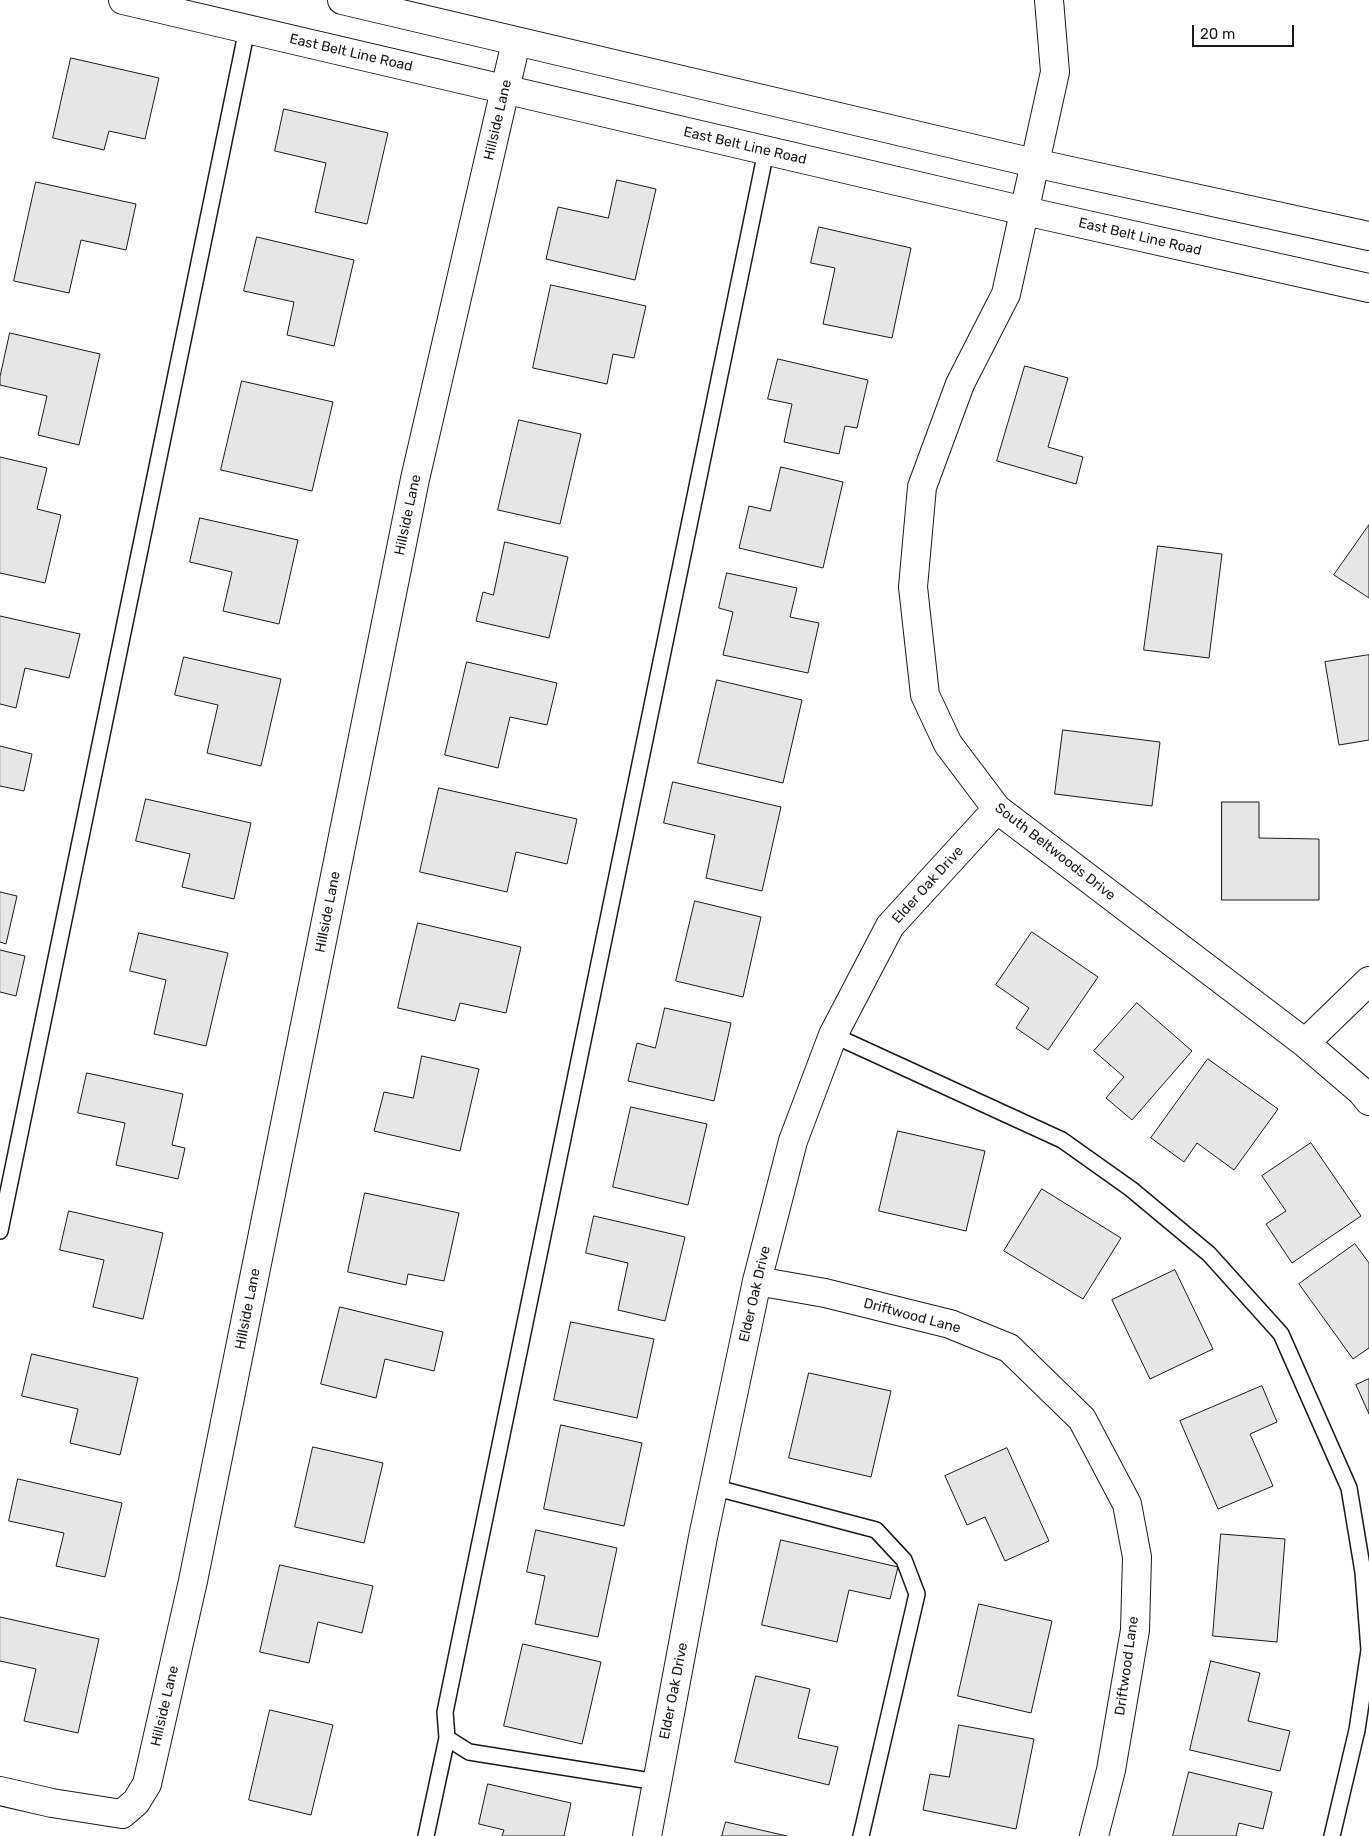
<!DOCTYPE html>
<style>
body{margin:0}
#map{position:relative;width:1369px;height:1836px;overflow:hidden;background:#fff;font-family:Rubik,sans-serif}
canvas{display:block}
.scale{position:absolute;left:1192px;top:25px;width:102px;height:22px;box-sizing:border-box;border:2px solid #1a1a1a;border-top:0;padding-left:6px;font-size:15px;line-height:18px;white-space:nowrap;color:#1a1a1a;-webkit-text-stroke:4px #fff;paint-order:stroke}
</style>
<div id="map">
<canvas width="1369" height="1836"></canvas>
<div class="scale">20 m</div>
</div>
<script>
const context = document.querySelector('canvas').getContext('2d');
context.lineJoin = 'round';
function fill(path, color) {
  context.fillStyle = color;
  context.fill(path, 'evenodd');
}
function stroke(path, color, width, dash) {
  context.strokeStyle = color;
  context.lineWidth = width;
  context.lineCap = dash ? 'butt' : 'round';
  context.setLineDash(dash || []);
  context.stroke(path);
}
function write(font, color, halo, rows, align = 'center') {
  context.font = font + ' Rubik,sans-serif';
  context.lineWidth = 4;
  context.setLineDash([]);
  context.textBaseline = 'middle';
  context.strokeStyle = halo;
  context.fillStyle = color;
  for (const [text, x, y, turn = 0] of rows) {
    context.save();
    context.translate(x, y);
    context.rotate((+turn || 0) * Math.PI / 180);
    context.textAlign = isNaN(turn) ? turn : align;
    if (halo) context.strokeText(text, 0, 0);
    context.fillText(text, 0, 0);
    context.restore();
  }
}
const building = new Path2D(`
 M 71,58 L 159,78 L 145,139 L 109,131 L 104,150 L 53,138 Z
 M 284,109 L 388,133 L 367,224 L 315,212 L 326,163 L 275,151 Z
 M 617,180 L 656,189 L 635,280 L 546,259 L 558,207 L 608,218 Z
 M 36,182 L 136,204 L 126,250 L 81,240 L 69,293 L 14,281 Z
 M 819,227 L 911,248 L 892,338 L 823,324 L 835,268 L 811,263 Z
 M 257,237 L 354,260 L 334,346 L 287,335 L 294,302 L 244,291 Z
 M 551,285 L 646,306 L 634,358 L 613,354 L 607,384 L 533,368 Z
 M 10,333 L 100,354 L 79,445 L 38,435 L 47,396 L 0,385 L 0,377 Z
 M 778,359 L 868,380 L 857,428 L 845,426 L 839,454 L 784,442 L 792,404 L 768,399 Z
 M 1025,366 L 1068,378 L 1048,447 L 1083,457 L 1076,484 L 997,461 Z
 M 242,381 L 333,402 L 312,491 L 221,470 Z
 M 519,420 L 581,434 L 560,524 L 498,510 Z
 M 0,457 L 47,468 L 37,509 L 61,515 L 45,583 L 0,573 Z
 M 781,467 L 843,482 L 823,568 L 739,548 L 749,506 L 770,511 Z
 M 200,518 L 298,540 L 279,624 L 223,611 L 232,572 L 190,562 Z
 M 1369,525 L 1369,598 L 1334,575 Z
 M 505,542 L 568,557 L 549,638 L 476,621 L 483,592 L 493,595 Z
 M 1158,546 L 1222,554 L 1209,658 L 1144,650 Z
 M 727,573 L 797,588 L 790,617 L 819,623 L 808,673 L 723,655 L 733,612 L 719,608 Z
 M 0,616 L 80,634 L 69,678 L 25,668 L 16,708 L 0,704 Z
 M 1369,655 L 1369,740 L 1339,745 L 1325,662 Z
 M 184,657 L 281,679 L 261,766 L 207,753 L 218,705 L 175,695 Z
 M 467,662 L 557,683 L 547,725 L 510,717 L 498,768 L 445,755 Z
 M 717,680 L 802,700 L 783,783 L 698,763 Z
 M 1063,730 L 1160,742 L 1152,806 L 1055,794 Z
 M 0,746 L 32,754 L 24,791 L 0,786 Z
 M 673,782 L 781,807 L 762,891 L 706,878 L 715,835 L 664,823 Z
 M 439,788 L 577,819 L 567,864 L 516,852 L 507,892 L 420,872 Z
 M 146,799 L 251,823 L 234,899 L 182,887 L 190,854 L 136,841 Z
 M 1222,802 L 1259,802 L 1259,838 L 1319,839 L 1319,900 L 1222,900 Z
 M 0,892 L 17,896 L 6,944 L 0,942 Z
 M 695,901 L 761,917 L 743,997 L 676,981 Z
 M 418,923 L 521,947 L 506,1013 L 460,1003 L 455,1021 L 398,1008 Z
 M 1032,932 L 1098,977 L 1048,1050 L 1016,1028 L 1029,1008 L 996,985 Z
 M 139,933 L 228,953 L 206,1046 L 154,1034 L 166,980 L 130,971 Z
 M 0,950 L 25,956 L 16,996 L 0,992 Z
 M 1137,1003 L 1192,1051 L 1132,1120 L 1106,1098 L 1124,1077 L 1094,1051 Z
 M 665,1008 L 731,1023 L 714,1101 L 628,1081 L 637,1043 L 655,1048 Z
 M 422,1056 L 479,1069 L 460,1151 L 374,1131 L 384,1092 L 413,1098 Z
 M 1208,1059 L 1278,1109 L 1234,1170 L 1197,1143 L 1184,1162 L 1151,1138 Z
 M 87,1073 L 183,1094 L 172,1145 L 185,1148 L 178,1179 L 116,1165 L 125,1123 L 78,1113 Z
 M 631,1107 L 707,1124 L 688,1205 L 613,1187 Z
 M 898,1131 L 985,1151 L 966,1231 L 879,1211 Z
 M 1311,1143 L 1361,1216 L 1292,1263 L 1266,1224 L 1286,1211 L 1262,1176 Z
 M 1042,1189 L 1121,1238 L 1083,1299 L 1004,1251 Z
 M 365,1193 L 459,1213 L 444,1281 L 408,1274 L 406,1285 L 348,1272 Z
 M 69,1211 L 163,1233 L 143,1319 L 93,1307 L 104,1260 L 60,1250 Z
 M 594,1216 L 685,1237 L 665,1321 L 618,1310 L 628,1263 L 586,1253 Z
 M 1355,1244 L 1369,1263 L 1369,1348 L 1353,1359 L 1299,1284 Z
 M 1175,1270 L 1213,1349 L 1150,1379 L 1112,1300 Z
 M 340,1307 L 443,1332 L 434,1371 L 385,1359 L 376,1398 L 321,1384 Z
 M 571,1322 L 654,1339 L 637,1418 L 554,1400 Z
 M 32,1354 L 138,1378 L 120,1455 L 70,1443 L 78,1409 L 22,1396 Z
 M 809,1373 L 891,1391 L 871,1477 L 789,1458 Z
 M 1369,1379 L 1369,1414 L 1356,1385 Z
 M 1262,1386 L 1277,1422 L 1250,1434 L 1273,1486 L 1218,1509 L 1180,1421 Z
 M 561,1425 L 642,1443 L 624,1526 L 544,1509 Z
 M 313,1447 L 383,1463 L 364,1543 L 295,1527 Z
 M 1007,1448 L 1049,1541 L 1005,1561 L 985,1517 L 967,1525 L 945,1476 Z
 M 18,1479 L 122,1503 L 105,1577 L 56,1566 L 64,1533 L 9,1521 Z
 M 536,1530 L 617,1548 L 598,1637 L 535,1624 L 545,1576 L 527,1572 Z
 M 1221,1534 L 1285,1539 L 1277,1642 L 1213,1636 Z
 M 781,1540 L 898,1567 L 890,1599 L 849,1590 L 837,1642 L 762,1625 Z
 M 280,1565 L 373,1586 L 362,1633 L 318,1622 L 309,1663 L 260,1652 Z
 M 979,1604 L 1052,1621 L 1031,1713 L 958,1696 Z
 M 0,1617 L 99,1639 L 78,1733 L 24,1721 L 36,1669 L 0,1661 Z
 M 523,1644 L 601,1662 L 582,1744 L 504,1726 Z
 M 1211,1661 L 1260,1673 L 1248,1721 L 1290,1731 L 1280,1771 L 1190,1750 Z
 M 756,1676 L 810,1689 L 798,1738 L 838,1747 L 829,1785 L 735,1762 Z
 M 270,1710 L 333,1725 L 311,1815 L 249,1800 Z
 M 959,1725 L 1034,1739 L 1016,1829 L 923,1810 L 930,1774 L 949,1777 Z
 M 1189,1772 L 1272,1792 L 1263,1829 L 1239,1823 L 1236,1836 L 1173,1836 Z
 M 488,1784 L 571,1803 L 564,1836 L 502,1836 L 504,1830 L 479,1824 Z
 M 726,1822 L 787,1836 L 722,1836 Z`);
fill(building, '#e6e6e6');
stroke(building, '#1a1a1a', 1);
const service = new Path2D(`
 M 833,1035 L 1062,1140 L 1131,1189 L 1209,1254 L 1281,1334 L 1349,1488 L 1363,1572 L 1369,1650 L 1357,1730 L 1332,1836
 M 0,1231 L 247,29
 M 713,1487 L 876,1530 L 904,1560 L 917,1594 L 861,1836
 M 657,1782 L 469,1752 L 447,1738 L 445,1712 L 766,151
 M 426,1836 L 447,1738`);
const minor = new Path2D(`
 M 1049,0 L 1055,72 L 1006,294 L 960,384 L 922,487 L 913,587 L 925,695 L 948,744 L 997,809 L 1305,1043 L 1361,1091 L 1369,1101
 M 1305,1043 L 1369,981
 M 757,1281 L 825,1293 L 950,1324 L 1009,1348 L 1082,1419 L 1127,1504 L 1137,1557 L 1135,1630 L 1111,1770 L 1094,1836
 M 0,1791 L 52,1803 L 122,1814 L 136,1802 L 147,1784 L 193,1581 L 415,479 L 516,42
 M 647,1836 L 703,1537 L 757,1281 L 793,1141 L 833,1035 L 890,926 L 997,809`);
const primary = new Path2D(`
 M 123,0 L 1025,211 L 1369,288
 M 342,0 L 1034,163 L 1369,236`);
stroke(service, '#1a1a1a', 18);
stroke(minor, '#1a1a1a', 30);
stroke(primary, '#1a1a1a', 30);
stroke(service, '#fff', 15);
stroke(minor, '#fff', 28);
stroke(primary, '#fff', 28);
write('14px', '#1a1a1a', '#fff', [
 ["East Belt Line Road",351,53,13],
 ["Hillside Lane",498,120,-77],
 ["East Belt Line Road",745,146,13],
 ["East Belt Line Road",1140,237,13],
 ["Hillside Lane",408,515,-78],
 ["South Beltwoods Drive",1055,852,38],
 ["Elder Oak Drive",928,885,-48],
 ["Hillside Lane",328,912,-79],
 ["Elder Oak Drive",755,1294,-77],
 ["Hillside Lane",248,1309,-79],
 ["Driftwood Lane",912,1316,15],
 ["Driftwood Lane",1127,1666,-82],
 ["Elder Oak Drive",674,1691,-79],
 ["Hillside Lane",165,1706,-77]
]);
</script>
